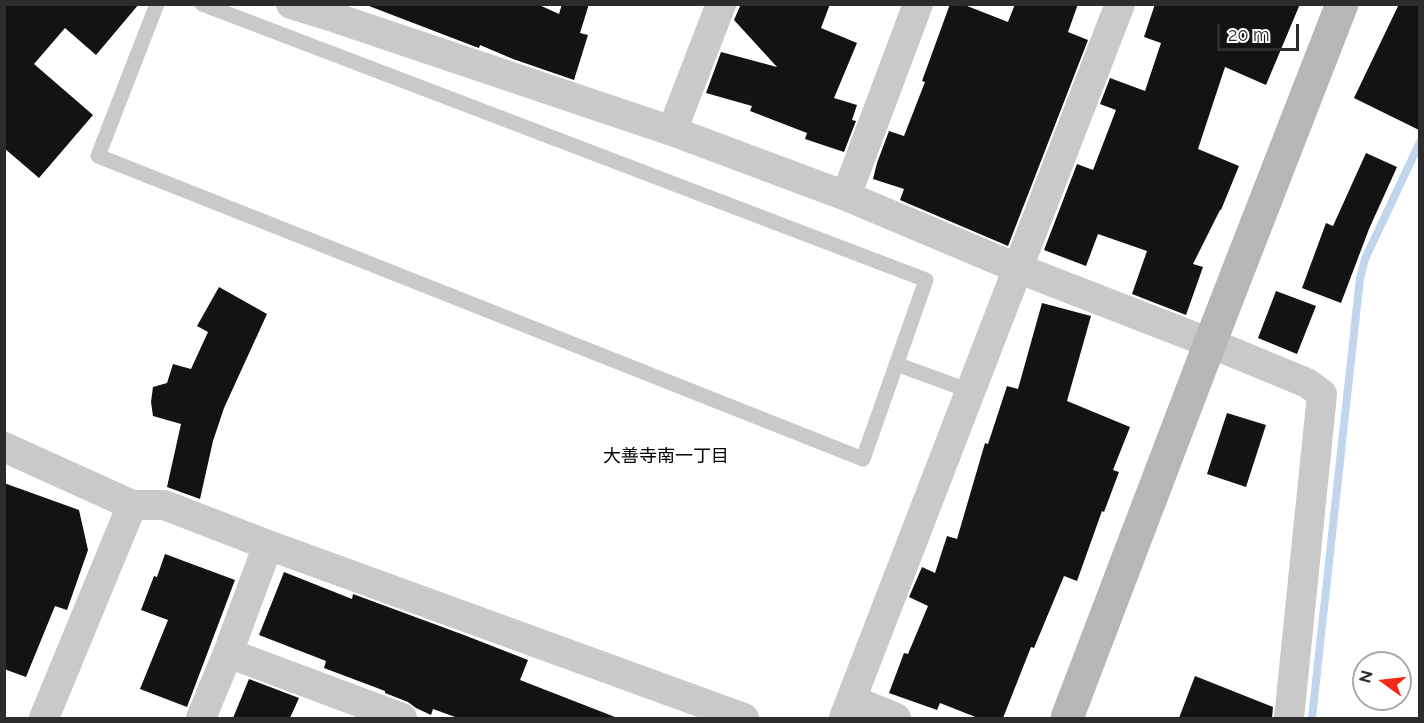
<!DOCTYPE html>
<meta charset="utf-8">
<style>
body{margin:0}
#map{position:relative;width:1424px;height:723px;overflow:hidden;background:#fff;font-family:Raleway,sans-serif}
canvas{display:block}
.frame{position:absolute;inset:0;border:6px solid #2c2c2c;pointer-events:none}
.north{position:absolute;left:1352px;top:651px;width:60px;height:60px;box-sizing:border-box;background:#fff;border:2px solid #ababab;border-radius:50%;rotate:285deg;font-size:16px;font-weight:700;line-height:24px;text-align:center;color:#2c2c2c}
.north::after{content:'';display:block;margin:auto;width:21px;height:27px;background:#f6291b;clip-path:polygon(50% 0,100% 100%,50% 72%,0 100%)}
.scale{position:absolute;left:1217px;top:24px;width:82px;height:27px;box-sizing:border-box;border:3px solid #2c2c2c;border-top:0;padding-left:8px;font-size:18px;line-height:21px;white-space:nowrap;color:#2c2c2c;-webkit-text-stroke:4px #fff;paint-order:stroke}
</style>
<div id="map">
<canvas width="1424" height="723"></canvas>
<div class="frame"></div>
<div class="north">N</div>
<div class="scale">20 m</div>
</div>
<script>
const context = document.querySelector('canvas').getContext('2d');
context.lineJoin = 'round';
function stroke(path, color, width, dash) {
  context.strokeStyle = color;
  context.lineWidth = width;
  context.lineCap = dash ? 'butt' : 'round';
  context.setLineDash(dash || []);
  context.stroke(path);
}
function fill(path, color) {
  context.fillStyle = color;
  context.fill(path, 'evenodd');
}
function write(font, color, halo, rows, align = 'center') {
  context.font = font + ' Raleway,"Noto Sans JP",sans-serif';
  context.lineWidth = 6;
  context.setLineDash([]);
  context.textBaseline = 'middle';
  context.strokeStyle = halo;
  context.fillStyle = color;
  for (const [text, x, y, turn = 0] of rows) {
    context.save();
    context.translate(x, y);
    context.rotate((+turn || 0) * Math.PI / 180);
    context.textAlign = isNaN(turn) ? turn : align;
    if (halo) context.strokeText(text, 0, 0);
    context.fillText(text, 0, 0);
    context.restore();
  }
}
stroke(new Path2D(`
 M 1312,718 L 1360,278 L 1365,259 L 1420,142`), '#c1d6ee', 8);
fill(new Path2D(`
 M 4,4 L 139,4 L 96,55 L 65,28 L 34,64 L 93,115 L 39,178 L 4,148 Z
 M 370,4 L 537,4 L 559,14 L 562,4 L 589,4 L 580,33 L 588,35 L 574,80 L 513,59 L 480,45 L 479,48 L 476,47 L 369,6 Z
 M 741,4 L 830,4 L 821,28 L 857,43 L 834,98 L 857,105 L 852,120 L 856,121 L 844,152 L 805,139 L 807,133 L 750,111 L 752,106 L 706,93 L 721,52 L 777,67 L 734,20 Z
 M 950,4 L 962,4 L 1008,22 L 1015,4 L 1078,4 L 1068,32 L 1088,40 L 1008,246 L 900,200 L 904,189 L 873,179 L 877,163 L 889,131 L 904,136 L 925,82 L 922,81 Z
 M 1155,4 L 1300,4 L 1266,85 L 1225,67 L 1198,149 L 1239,166 L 1221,210 L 1220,210 L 1193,264 L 1203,267 L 1186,315 L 1132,294 L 1147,251 L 1098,234 L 1086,266 L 1044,250 L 1077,164 L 1093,170 L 1116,110 L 1100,104 L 1110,78 L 1145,91 L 1161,43 L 1144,37 Z
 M 1399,4 L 1419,4 L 1419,130 L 1354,98 Z
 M 1366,153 L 1397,167 L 1369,229 L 1341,303 L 1302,288 L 1326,223 L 1333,226 Z
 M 219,287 L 267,314 L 224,408 L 213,441 L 200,499 L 167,487 L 181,424 L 153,416 L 151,402 L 153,387 L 167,383 L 173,364 L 191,369 L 208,332 L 197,326 Z
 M 1276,291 L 1316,306 L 1297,354 L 1258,338 Z
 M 1042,303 L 1091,316 L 1067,401 L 1130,427 L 1113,470 L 1119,472 L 1104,512 L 1102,511 L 1077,581 L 1064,576 L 1034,648 L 1031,647 L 1003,718 L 978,718 L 940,703 L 937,710 L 889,693 L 904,653 L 908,654 L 928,606 L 909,597 L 922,567 L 935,573 L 947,536 L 957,539 L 985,443 L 988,444 L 1007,386 L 1018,389 Z
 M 1227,413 L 1266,425 L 1246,487 L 1207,474 Z
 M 4,483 L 79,510 L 88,550 L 67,610 L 55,606 L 26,677 L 4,669 Z
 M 165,554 L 235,580 L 187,707 L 140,689 L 168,620 L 141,610 L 154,576 L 157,577 Z
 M 284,572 L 352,599 L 353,594 L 464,635 L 528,660 L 520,680 L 615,717 L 615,718 L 458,718 L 433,709 L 431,715 L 416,708 L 408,702 L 385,693 L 385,691 L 324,668 L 326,661 L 259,635 Z
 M 1195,676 L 1273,707 L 1272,718 L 1179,718 Z
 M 249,679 L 299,698 L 290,718 L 233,718 Z`), '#131313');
stroke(new Path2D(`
 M 157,4 L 98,156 L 863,459 L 926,280 L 202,4
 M 896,364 L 970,391`), '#c9c9c9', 15);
stroke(new Path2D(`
 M 291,4 L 336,18 L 672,131 L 846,196 L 1017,268 L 1210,343 L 1307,383 L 1322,394 L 1289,718
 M 672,131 L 721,4
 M 846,196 L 918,4
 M 4,447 L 132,505 L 44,718
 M 132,505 L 164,505 L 268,545 L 744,718
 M 228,653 L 402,718
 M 852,700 L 896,718
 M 201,718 L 228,653 L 268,545
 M 844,718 L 1120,4`), '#c9c9c9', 30);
stroke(new Path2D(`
 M 1067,718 L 1210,343 L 1342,4`), '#b6b6b6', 33);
write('18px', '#000', '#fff', [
 ["大善寺南一丁目",666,457]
]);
</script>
